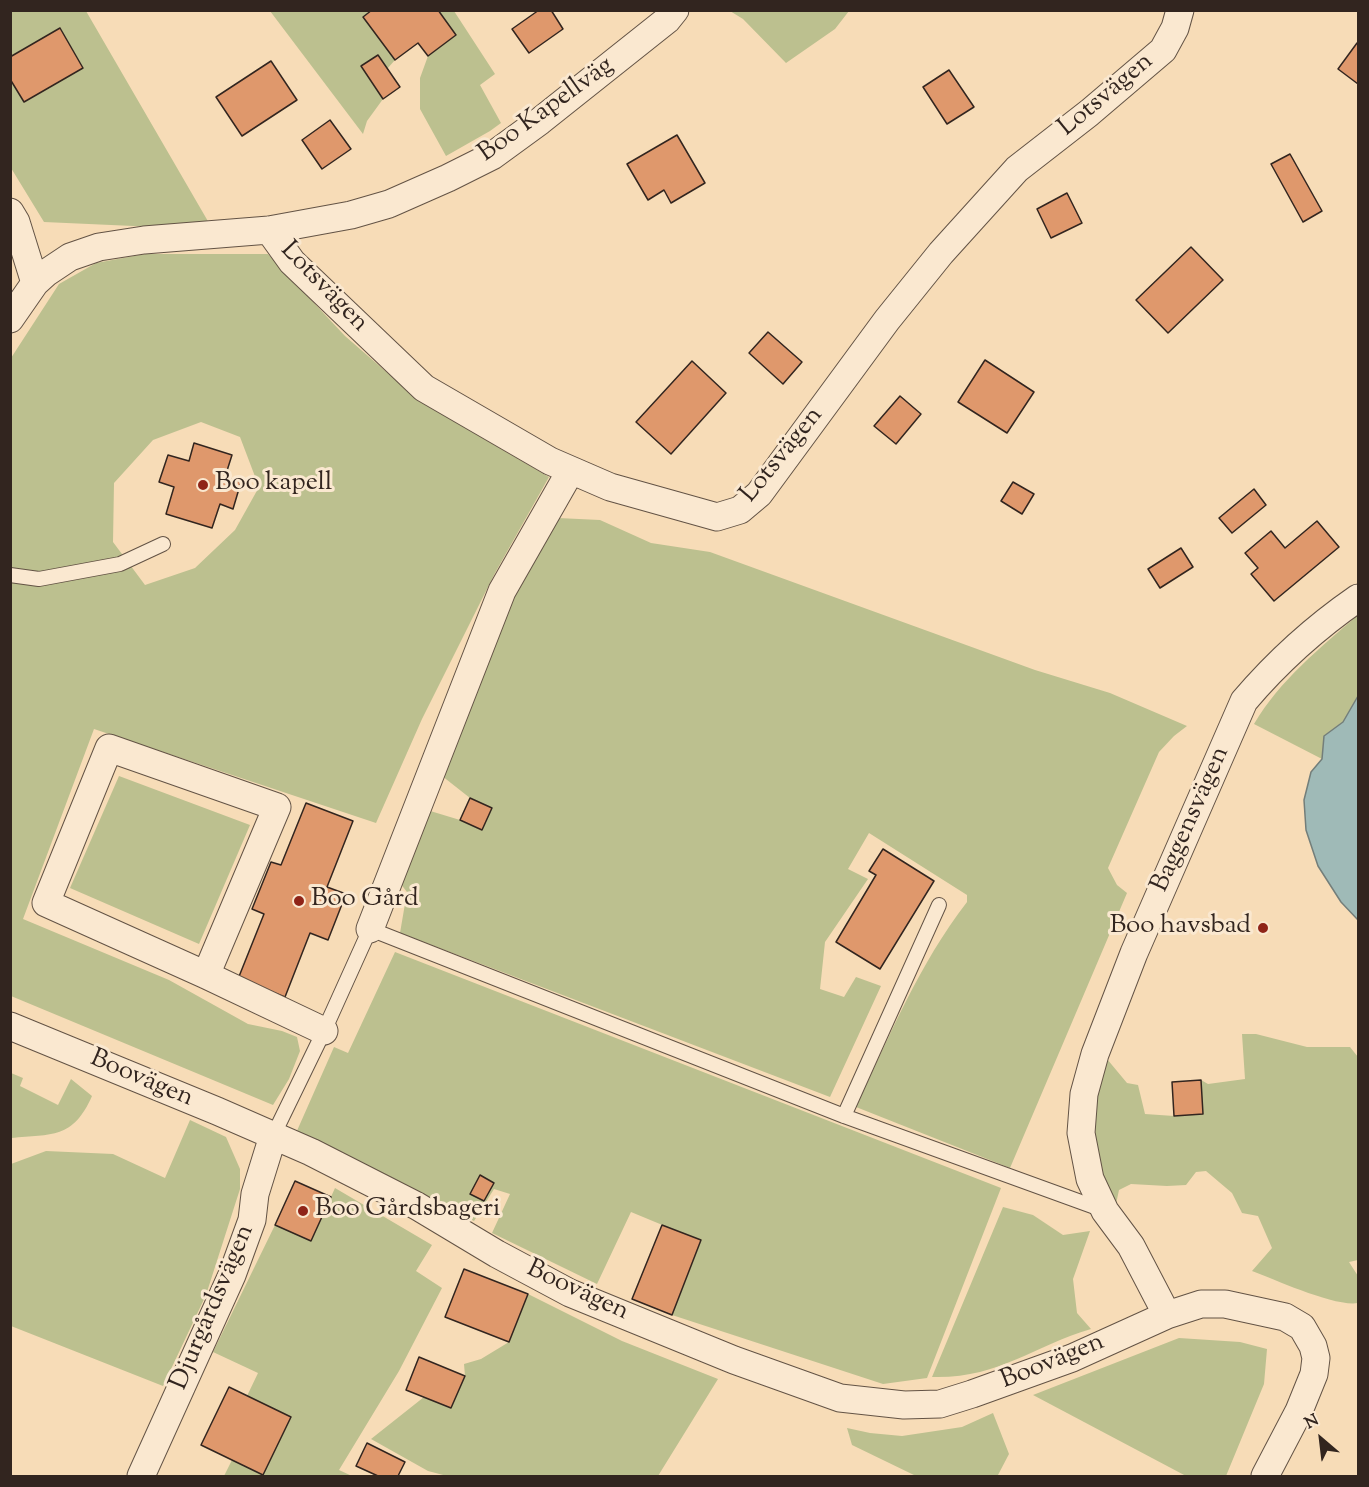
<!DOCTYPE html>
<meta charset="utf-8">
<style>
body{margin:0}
#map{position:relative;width:1369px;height:1487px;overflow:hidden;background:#f7dcb7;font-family:"Sorts Mill Goudy",serif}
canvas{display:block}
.frame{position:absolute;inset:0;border:12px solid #32251f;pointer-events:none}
.north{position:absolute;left:1291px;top:1409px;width:60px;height:60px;-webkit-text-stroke:4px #fae8d0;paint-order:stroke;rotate:332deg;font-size:16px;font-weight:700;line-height:24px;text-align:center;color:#32251f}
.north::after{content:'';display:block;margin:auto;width:21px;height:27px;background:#32251f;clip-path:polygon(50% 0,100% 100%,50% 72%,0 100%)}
</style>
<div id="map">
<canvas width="1369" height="1487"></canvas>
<div class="frame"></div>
<div class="north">N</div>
</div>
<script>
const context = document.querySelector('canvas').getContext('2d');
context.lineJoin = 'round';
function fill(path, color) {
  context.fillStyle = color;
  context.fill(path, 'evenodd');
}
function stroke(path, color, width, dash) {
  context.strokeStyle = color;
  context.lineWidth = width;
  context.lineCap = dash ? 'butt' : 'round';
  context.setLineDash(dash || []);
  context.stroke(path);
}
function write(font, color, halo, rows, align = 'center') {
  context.font = font + ' "Sorts Mill Goudy",serif';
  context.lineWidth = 6;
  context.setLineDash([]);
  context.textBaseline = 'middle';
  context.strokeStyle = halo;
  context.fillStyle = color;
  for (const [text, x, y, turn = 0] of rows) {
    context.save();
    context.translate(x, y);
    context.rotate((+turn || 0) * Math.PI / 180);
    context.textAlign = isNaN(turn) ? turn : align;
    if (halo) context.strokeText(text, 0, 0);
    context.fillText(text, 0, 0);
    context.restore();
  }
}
fill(new Path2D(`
 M 11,11 L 86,11 L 209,223 L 178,228 L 44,222 L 11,168 L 10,79 L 24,102 L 83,67 L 60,28 L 11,57 Z
 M 270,11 L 372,11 L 364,17 L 395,60 L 387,69 L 378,55 L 362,66 L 383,99 L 367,121 L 363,134 Z
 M 438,11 L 454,11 L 495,74 L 480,85 L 501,123 L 490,131 L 446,156 L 420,109 L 420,78 L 428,56 L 456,35 Z
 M 730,11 L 849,11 L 835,29 L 786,63 L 743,19 Z
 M 145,254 L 268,254 L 345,336 L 421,402 L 549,477 L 495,573 L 422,719 L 376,823 L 94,729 L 23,919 L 169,980 L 248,1024 L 282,1031 L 297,1037 L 300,1051 L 289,1079 L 273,1105 L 11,996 L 11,358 L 59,284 L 96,263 ZM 201,422 L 240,437 L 259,487 L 235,530 L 195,568 L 145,585 L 113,542 L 114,483 L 153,440 Z
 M 558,518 L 600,520 L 651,543 L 710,552 L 1035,670 L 1110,693 L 1187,726 L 1174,736 L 1159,752 L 1108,868 L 1117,885 L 1127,893 L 1010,1168 L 856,1107 C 889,1037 919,964 967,902 L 967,895 L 869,833 L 848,869 L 868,879 L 825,942 L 820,989 L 844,997 L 856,977 L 881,986 L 830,1097 L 400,933 L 407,892 L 396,878 L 427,810 L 460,820 L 481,830 L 492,808 L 470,798 L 437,772 L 501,612 Z
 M 1358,615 L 1358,696 L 1343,722 L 1324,736 L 1322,759 L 1254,724 C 1280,680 1320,648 1358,615 Z
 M 119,776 L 250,825 L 199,944 L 70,888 Z
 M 395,952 L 1001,1188 L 927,1378 L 883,1384 L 672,1315 L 701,1241 L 631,1212 L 597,1284 L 492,1233 L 510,1194 L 494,1189 L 474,1221 L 296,1133 L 334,1047 L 348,1053 Z
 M 1242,1034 L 1256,1034 L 1307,1047 L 1350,1047 L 1358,1057 L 1358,1260 L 1349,1262 L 1358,1276 L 1358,1303 C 1335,1307 1276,1280 1252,1271 L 1272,1248 L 1258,1216 L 1242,1213 L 1232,1193 L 1206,1171 L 1196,1172 L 1186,1185 L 1167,1186 L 1131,1184 L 1119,1190 L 1116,1204 L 1107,1188 L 1097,1154 L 1095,1136 L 1096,1087 L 1107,1059 L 1127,1083 L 1138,1085 L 1145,1114 L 1174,1116 L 1203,1114 L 1201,1080 L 1208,1084 L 1245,1079 Z
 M 11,1073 L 23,1078 L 20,1086 L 58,1105 L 71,1079 L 92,1096 C 73,1139 52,1134 11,1138 Z
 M 190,1120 L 226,1137 L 240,1169 L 240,1189 L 206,1295 L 163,1386 L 11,1326 L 11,1164 L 46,1151 L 113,1154 L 165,1178 Z
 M 335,1188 L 432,1245 L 416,1271 L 442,1288 L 399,1371 L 339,1470 L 352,1476 L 224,1476 L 232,1460 L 263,1475 L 291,1417 L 247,1396 L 258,1373 L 213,1352 L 275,1225 L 311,1241 Z
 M 1003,1207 L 1033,1215 L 1063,1235 L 1090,1231 L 1073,1279 L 1077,1313 L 1091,1329 C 1033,1346 998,1379 932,1377 Z
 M 528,1294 L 622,1341 L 718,1379 L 658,1476 L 447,1476 L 428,1471 L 371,1439 L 424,1397 L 451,1408 L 465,1376 L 464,1364 L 481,1359 L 509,1342 Z
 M 1179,1338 L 1240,1342 L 1267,1349 L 1264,1384 L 1226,1476 L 1186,1476 L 1033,1395 Z
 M 993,1413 L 1009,1454 L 998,1475 L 993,1476 L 916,1476 L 852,1445 L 847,1428 L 870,1433 L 902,1436 L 962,1427 Z`), '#bcc08f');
const water = new Path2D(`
 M 1358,696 L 1358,920 L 1341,902 L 1318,866 L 1306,830 L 1304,800 L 1311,772 L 1322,759 L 1324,736 L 1343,722 Z`);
fill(water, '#9fbab7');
stroke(water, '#737e7a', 1.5);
const building = new Path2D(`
 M 372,10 L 438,10 L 456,35 L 428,56 L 418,43 L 395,60 L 363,17 Z
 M 539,10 L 551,10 L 563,29 L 529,53 L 512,29 Z
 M 60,28 L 83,68 L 24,102 L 10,79 L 10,57 Z
 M 1357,43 L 1358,44 L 1358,84 L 1338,69 Z
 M 378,55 L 400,87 L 383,99 L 361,66 Z
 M 271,61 L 297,100 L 242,136 L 216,97 Z
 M 949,70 L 974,107 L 947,124 L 923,87 Z
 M 330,120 L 351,149 L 322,169 L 302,140 Z
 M 677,135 L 705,183 L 671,203 L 664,190 L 648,200 L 627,164 Z
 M 1290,154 L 1322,211 L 1303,222 L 1271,164 Z
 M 1067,193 L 1082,223 L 1051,238 L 1037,209 Z
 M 1191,247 L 1223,280 L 1168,333 L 1136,300 Z
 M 768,332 L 802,362 L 783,384 L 749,353 Z
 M 985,360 L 1034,392 L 1007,433 L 958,402 Z
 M 692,361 L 726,393 L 671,454 L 636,422 Z
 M 900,396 L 921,414 L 896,444 L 874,426 Z
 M 194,443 L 232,455 L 225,477 L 241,482 L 233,509 L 220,504 L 212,528 L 166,514 L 174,487 L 159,482 L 168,455 L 189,461 Z
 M 1013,482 L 1034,494 L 1022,514 L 1001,501 Z
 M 1254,489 L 1266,505 L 1232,533 L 1219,518 Z
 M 1317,521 L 1339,547 L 1274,601 L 1251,574 L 1258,568 L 1245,553 L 1271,531 L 1285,548 Z
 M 1181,548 L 1193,567 L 1160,588 L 1148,569 Z
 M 470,798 L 492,808 L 482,830 L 460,820 Z
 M 306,803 L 353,821 L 327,887 L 346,894 L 328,940 L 310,933 L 285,997 L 238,979 L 264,914 L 252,909 L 271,862 L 281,865 Z
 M 883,849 L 934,881 L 880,969 L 836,942 L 876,875 L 869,871 Z
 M 1201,1080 L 1203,1114 L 1174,1116 L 1172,1082 Z
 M 480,1175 L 494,1183 L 484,1201 L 470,1194 Z
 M 295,1181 L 331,1197 L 311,1241 L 275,1225 Z
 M 662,1225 L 701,1240 L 672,1315 L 632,1299 Z
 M 464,1269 L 528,1294 L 509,1342 L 445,1317 Z
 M 419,1357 L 465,1376 L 451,1408 L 406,1390 Z
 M 229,1387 L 291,1417 L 263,1475 L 201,1445 Z
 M 367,1443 L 405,1462 L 398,1476 L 378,1476 L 356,1466 Z`);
fill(building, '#df986c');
stroke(building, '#32251f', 1.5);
const service = new Path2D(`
 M 10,575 L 39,579 L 120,564 L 163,544
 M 844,1116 L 939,905
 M 273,1136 L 324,1031 L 370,929 L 844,1116 L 1103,1210`);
const minor = new Path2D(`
 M 10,212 L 16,222 L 35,283
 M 269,230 L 292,262 L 424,388 L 550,461 L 610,487 L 717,517 L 740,510 L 759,494 L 887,320 L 941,253 L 1017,169 L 1089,113 L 1163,50 L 1175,28 L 1180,10
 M 10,319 L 35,283 L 46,273 L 70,257 L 99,247 L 144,240 L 269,230 L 351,215 L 389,204 L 448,178 L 492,156 L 540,121 L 667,20 L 675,10
 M 370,929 L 502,591 L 571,470
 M 206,975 L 277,807 L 109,748 L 46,903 L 206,975 L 324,1031
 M 10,1026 L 217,1111 L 311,1152 L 417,1206 L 497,1254 L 570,1293 L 734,1360 L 840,1398 L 904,1405 L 940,1404 L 972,1394 L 1072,1358 L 1167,1315 L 1201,1304 L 1225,1304 L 1285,1317 L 1302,1327 L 1313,1346 L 1316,1358 L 1314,1374 L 1299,1411 L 1265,1476
 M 1167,1315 L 1131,1246 L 1105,1211 L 1090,1179 L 1081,1133 L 1084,1094 L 1095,1054 L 1134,953 L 1244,701 C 1278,661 1316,627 1358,598
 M 141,1476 L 232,1275 L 252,1220 L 255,1194 L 273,1136`);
stroke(service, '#635345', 16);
stroke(minor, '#635345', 29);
stroke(service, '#fae8d0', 14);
stroke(minor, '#fae8d0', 27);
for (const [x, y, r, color] of [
 [203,485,6,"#8f2418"],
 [299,901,6,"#8f2418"],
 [1263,928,6,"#8f2418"],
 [303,1211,6,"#8f2418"]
]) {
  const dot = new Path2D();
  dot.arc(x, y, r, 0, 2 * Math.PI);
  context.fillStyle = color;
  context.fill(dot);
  stroke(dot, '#fae8d0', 2);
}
write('26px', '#32251f', '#fae8d0', [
 ["Lotsvägen",1107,96,-40],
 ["Boo Kapellväg",547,111,-36],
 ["Lotsvägen",323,288,46],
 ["Lotsvägen",783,456,-51],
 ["Baggensvägen",1192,820,-66],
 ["Boovägen",141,1080,23],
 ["Boovägen",577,1292,25],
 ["Djurgårdsvägen",214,1308,-67],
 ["Boovägen",1053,1363,-22]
]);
write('26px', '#32251f', '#fae8d0', [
 ["Boo kapell",215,485],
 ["Boo Gård",311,901],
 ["Boo havsbad",1251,928,"right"],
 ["Boo Gårdsbageri",315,1211]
], 'left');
</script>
